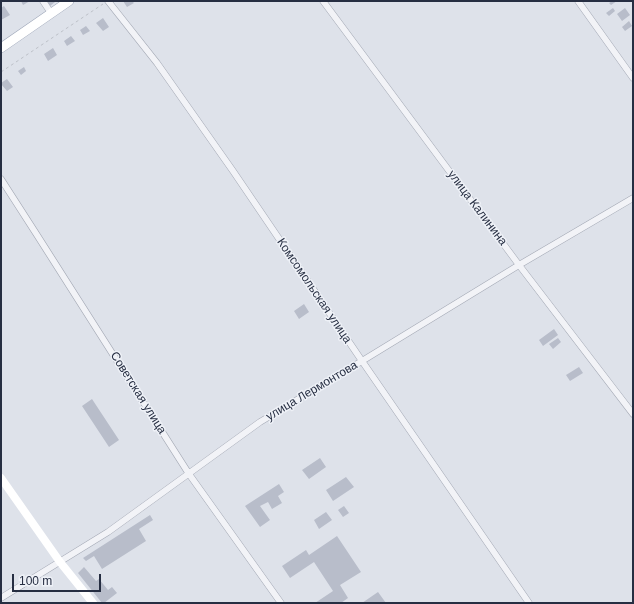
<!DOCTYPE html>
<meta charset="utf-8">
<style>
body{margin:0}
#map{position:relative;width:634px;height:604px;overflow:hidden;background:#dee2ea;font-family:Helvetica,sans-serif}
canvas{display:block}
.frame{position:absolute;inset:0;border:2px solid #262e42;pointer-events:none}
.scale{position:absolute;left:12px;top:574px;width:89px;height:18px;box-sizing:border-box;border:2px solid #262e42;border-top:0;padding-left:5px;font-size:12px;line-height:14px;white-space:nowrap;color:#262e42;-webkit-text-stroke:3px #eef1f7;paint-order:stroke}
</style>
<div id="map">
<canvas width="634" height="604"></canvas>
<div class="frame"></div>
<div class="scale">100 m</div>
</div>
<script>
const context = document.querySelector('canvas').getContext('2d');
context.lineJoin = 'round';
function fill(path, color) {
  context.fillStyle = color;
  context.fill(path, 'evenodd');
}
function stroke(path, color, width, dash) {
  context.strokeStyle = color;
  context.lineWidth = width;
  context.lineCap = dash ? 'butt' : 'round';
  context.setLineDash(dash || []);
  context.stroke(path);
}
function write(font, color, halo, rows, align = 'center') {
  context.font = font + ' Helvetica,sans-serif';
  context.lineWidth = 3;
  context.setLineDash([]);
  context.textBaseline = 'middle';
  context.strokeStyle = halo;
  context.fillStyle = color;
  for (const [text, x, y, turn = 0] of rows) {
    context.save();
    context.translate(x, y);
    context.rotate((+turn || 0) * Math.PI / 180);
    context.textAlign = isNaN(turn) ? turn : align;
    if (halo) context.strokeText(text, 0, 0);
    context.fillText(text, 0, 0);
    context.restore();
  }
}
fill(new Path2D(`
 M 21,1 L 30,1 L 23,5 Z
 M 47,1 L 54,1 L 55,2 L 50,6 Z
 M 123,1 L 132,1 L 134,3 L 127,7 Z
 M 612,1 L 617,1 L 611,5 L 609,3 Z
 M 4,6 L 10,15 L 1,20 L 1,8 Z
 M 613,8 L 615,11 L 609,16 L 606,13 Z
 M 625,8 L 630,15 L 622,21 L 617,14 Z
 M 103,18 L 109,27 L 103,31 L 96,23 Z
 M 629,21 L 632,26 L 625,31 L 622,27 Z
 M 86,26 L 90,31 L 83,35 L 80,30 Z
 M 71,36 L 75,41 L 67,46 L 64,41 Z
 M 53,48 L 57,55 L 48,61 L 44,54 Z
 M 24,67 L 26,71 L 21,75 L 18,71 Z
 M 7,79 L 13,87 L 7,91 L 1,84 L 1,83 Z
 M 304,304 L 309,312 L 299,319 L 294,311 Z
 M 554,329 L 558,335 L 543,346 L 539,340 Z
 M 558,338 L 561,342 L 553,349 L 549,344 Z
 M 579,367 L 583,373 L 570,381 L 566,375 Z
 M 92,399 L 119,440 L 109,447 L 82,406 Z
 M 320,458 L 326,467 L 309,479 L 302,470 Z
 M 346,477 L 354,487 L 333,501 L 326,490 Z
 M 279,484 L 284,492 L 278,496 L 282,503 L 272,509 L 268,502 L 260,506 L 270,520 L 260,527 L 245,506 Z
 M 344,506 L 349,513 L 343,517 L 338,510 Z
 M 326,512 L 332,520 L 319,529 L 314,520 Z
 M 150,515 L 153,520 L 139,529 L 146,541 L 102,569 L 94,556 L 86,561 L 83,558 Z
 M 337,536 L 361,572 L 340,585 L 348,598 L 341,603 L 315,603 L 333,591 L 314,562 L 290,578 L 282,566 L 306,550 L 309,555 Z
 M 84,567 L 96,581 L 99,579 L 108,590 L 112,587 L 117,593 L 104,603 L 102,603 L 78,573 Z
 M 378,592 L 386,603 L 362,603 Z`), '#b8bdca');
const street = new Path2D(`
 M 43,1 L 51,13
 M 108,1 L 157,63 L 233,171 L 362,361 L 529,603
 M 323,1 L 519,265 L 633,414
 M 578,1 L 633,78
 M 1,179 L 37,235 L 189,474 L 281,603
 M 1,598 L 108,532 L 260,422 L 362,361 L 519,265 L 633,198`);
const primary = new Path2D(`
 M 1,48 L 69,1`);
stroke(street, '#a3a8b4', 7);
stroke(primary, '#9ca5b7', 10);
stroke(new Path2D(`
 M 1,72 L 103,4`), '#bdc0c8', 1, [3, 3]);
stroke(street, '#f2f3f7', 6);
stroke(new Path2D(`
 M 1,478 L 60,562 L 93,603`), '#fff', 8);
stroke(primary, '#fff', 9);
write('12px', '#262e42', '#eef1f7', [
 ["улица Калинина",477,208,53],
 ["Комсомольская улица",314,291,56],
 ["улица Лермонтова",312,391,-31],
 ["Советская улица",138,393,58]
]);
</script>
